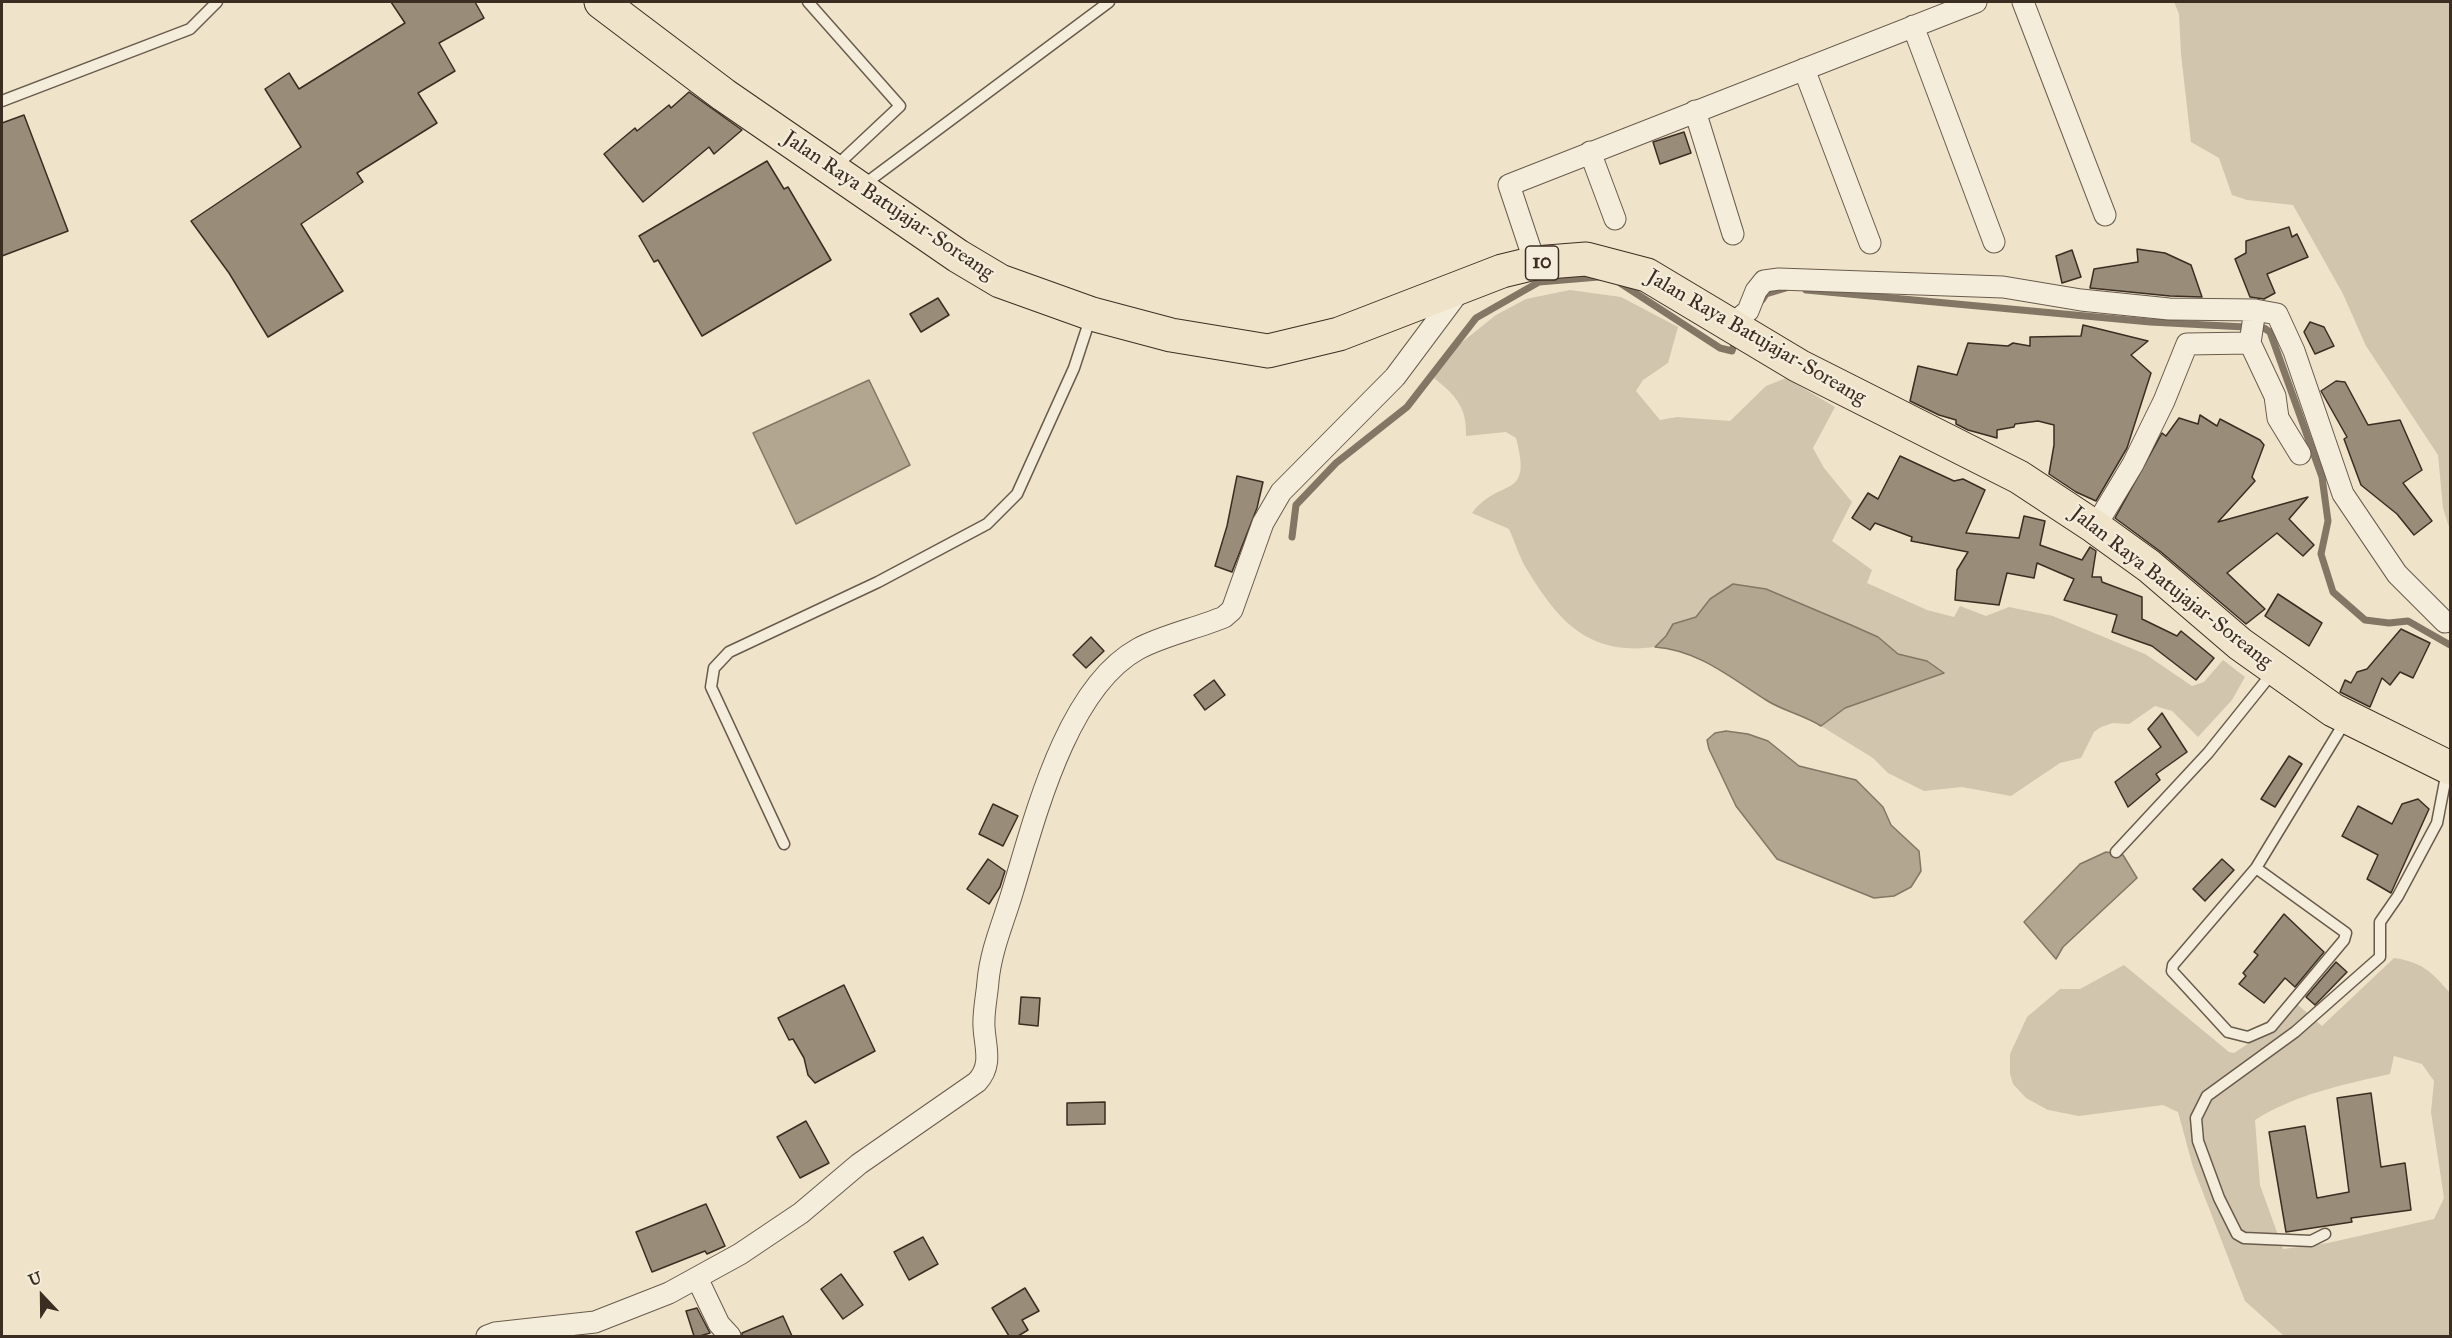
<!DOCTYPE html>
<style>
body{margin:0}
#map{position:relative;width:2452px;height:1338px;overflow:hidden;background:#efe4c9;font-family:"IM FELL Great Primer",serif}
canvas{display:block}
.frame{position:absolute;inset:0;border:3px solid #3c2d22;pointer-events:none}
.north{position:absolute;left:12px;top:1266px;width:60px;height:60px;-webkit-text-stroke:4px #f5eddc;paint-order:stroke;rotate:338deg;font-size:16px;font-weight:700;line-height:24px;text-align:center;color:#3c2d22}
.north::after{content:'';display:block;margin:auto;width:21px;height:27px;background:#3c2d22;clip-path:polygon(50% 0,100% 100%,50% 72%,0 100%)}
</style>
<div id="map">
<canvas width="2452" height="1338"></canvas>
<div class="frame"></div>
<div class="north">U</div>
</div>
<script>
const context = document.querySelector('canvas').getContext('2d');
context.lineJoin = 'round';
function fill(path, color) {
  context.fillStyle = color;
  context.fill(path, 'evenodd');
}
function stroke(path, color, width, dash) {
  context.strokeStyle = color;
  context.lineWidth = width;
  context.lineCap = dash ? 'butt' : 'round';
  context.setLineDash(dash || []);
  context.stroke(path);
}
function write(font, color, halo, rows, align = 'center') {
  context.font = font + ' "IM FELL Great Primer",serif';
  context.lineWidth = 4.5;
  context.setLineDash([]);
  context.textBaseline = 'middle';
  context.strokeStyle = halo;
  context.fillStyle = color;
  for (const [text, x, y, turn = 0] of rows) {
    context.save();
    context.translate(x, y);
    context.rotate((+turn || 0) * Math.PI / 180);
    context.textAlign = isNaN(turn) ? turn : align;
    if (halo) context.strokeText(text, 0, 0);
    context.fillText(text, 0, 0);
    context.restore();
  }
}
fill(new Path2D(`
 M 2174,2 L 2450,2 L 2450,530 L 2443,508 L 2438,455 L 2366,346 L 2343,294 L 2293,205 L 2247,200 L 2232,195 L 2219,158 L 2191,142 L 2181,54 L 2179,14 Z
 M 1570,290 L 1621,297 L 1678,327 L 1668,363 L 1643,380 L 1636,391 L 1660,420 L 1677,417 L 1730,421 L 1766,386 L 1786,378 L 1835,407 L 1813,448 L 1824,468 L 1852,502 L 1832,541 L 1872,570 L 1867,583 L 1927,610 L 1954,617 L 1960,606 L 1986,616 L 2009,607 L 2053,616 L 2145,654 L 2192,686 L 2204,682 L 2223,660 L 2245,677 L 2232,700 L 2198,737 L 2172,711 L 2155,706 L 2129,724 L 2113,723 L 2101,727 L 2094,732 L 2081,758 L 2060,763 L 2011,796 L 1962,787 L 1924,791 L 1888,773 L 1873,758 L 1821,726 L 1845,708 L 1943,674 L 1927,661 L 1898,654 L 1877,637 L 1710,599 L 1696,617 L 1673,624 L 1666,636 L 1655,647 C 1588,656 1558,621 1526,568 C 1519,556 1515,542 1509,529 L 1472,513 C 1500,476 1533,502 1516,438 L 1506,432 L 1466,436 C 1467,407 1456,396 1434,378 L 1451,351 L 1496,315 L 1526,299 Z
 M 2394,958 C 2422,962 2432,972 2450,993 L 2450,1336 L 2284,1336 L 2245,1301 L 2193,1167 L 2178,1112 L 2163,1105 L 2079,1116 L 2048,1110 L 2026,1098 L 2013,1084 L 2010,1074 L 2010,1054 L 2027,1017 L 2060,989 L 2080,989 L 2124,965 L 2229,1052 L 2234,1053 L 2278,1024 L 2297,1004 L 2322,1026 ZM 2394,1056 L 2422,1064 L 2434,1081 L 2431,1112 L 2444,1198 L 2434,1219 L 2328,1243 L 2283,1249 L 2260,1185 L 2255,1120 C 2296,1094 2342,1085 2390,1074 Z`), '#d1c5ad');
const water = new Path2D(`
 M 869,380 L 910,465 L 796,524 L 753,433 Z
 M 1733,584 L 1766,589 L 1851,625 L 1878,637 L 1898,654 L 1927,661 L 1944,673 L 1845,708 L 1821,726 C 1804,715 1783,711 1766,700 C 1731,678 1698,650 1655,647 L 1666,636 L 1673,624 L 1696,617 L 1710,599 Z
 M 1726,731 L 1748,734 L 1768,741 L 1799,766 L 1856,780 L 1883,807 L 1891,825 L 1919,851 L 1921,871 L 1911,887 L 1894,896 L 1874,898 L 1777,859 L 1736,806 L 1709,749 L 1707,740 L 1715,733 Z
 M 2106,852 L 2123,855 L 2137,878 L 2063,947 L 2056,959 L 2024,922 L 2080,864 Z`);
fill(water, '#b2a690');
stroke(water, '#837664', 1.5);
stroke(new Path2D(`
 M 1620,283 L 1720,348 L 1732,351 L 1734,344
 M 1806,290 L 2150,322 L 2264,328 L 2270,332 L 2322,477 L 2328,521 L 2321,554 L 2333,592 L 2365,620 L 2389,623 L 2408,621 L 2450,645
 M 1762,300 L 1766,294 L 1786,288
 M 1292,537 L 1296,505 L 1336,463 L 1407,407 L 1476,318 L 1539,282 L 1599,277`), '#837664', 7);
const building = new Path2D(`
 M 391,2 L 475,2 L 484,18 L 439,43 L 455,71 L 418,93 L 437,123 L 357,173 L 363,182 L 301,224 L 343,291 L 268,337 L 229,273 L 191,221 L 301,147 L 265,89 L 289,73 L 299,89 L 405,23 Z
 M 689,92 L 742,130 L 714,154 L 709,147 L 643,202 L 604,154 L 635,128 L 637,131 L 669,105 L 671,108 Z
 M 24,115 L 68,231 L 2,256 L 2,123 Z
 M 1684,132 L 1691,153 L 1660,164 L 1653,142 Z
 M 767,161 L 784,189 L 788,187 L 831,260 L 702,336 L 658,260 L 654,262 L 639,236 Z
 M 2289,227 L 2292,237 L 2297,234 L 2308,257 L 2267,274 L 2275,293 L 2264,299 L 2250,297 L 2235,259 L 2246,253 L 2246,241 Z
 M 2137,249 L 2165,253 L 2191,265 L 2202,297 L 2170,296 L 2090,288 L 2094,269 L 2138,262 Z
 M 2072,250 L 2081,277 L 2062,283 L 2056,256 Z
 M 938,298 L 949,315 L 921,332 L 910,314 Z
 M 2310,322 L 2324,327 L 2334,346 L 2315,354 L 2304,332 Z
 M 2083,325 L 2148,341 L 2131,355 L 2151,373 L 2127,448 L 2096,501 L 2076,492 L 2049,474 L 2054,445 L 2054,425 L 2038,421 L 2015,424 L 2014,427 L 1997,430 L 1997,438 L 1968,430 L 1956,424 L 1956,420 L 1939,415 L 1910,401 L 1918,366 L 1957,375 L 1968,343 L 2008,346 L 2013,343 L 2030,346 L 2030,337 L 2081,336 Z
 M 2336,381 L 2345,382 L 2368,425 L 2400,420 L 2422,470 L 2403,483 L 2432,521 L 2414,535 L 2397,514 L 2361,485 L 2344,439 L 2347,437 L 2321,391 Z
 M 2200,415 L 2217,426 L 2220,419 L 2260,440 L 2264,445 L 2252,477 L 2255,481 L 2218,522 L 2308,497 L 2289,519 L 2314,545 L 2303,556 L 2277,533 L 2227,573 L 2265,609 L 2246,624 L 2161,552 L 2115,518 L 2162,433 L 2166,436 L 2179,418 L 2198,424 Z
 M 1900,456 L 1954,481 L 1963,479 L 1985,490 L 1966,533 L 2019,538 L 2024,516 L 2045,521 L 2040,545 L 2082,560 L 2090,547 L 2096,551 L 2092,577 L 2101,577 L 2102,582 L 2142,597 L 2142,619 L 2177,636 L 2181,631 L 2214,658 L 2196,680 L 2152,646 L 2112,632 L 2117,615 L 2064,600 L 2074,579 L 2037,563 L 2034,578 L 2007,573 L 1999,605 L 1955,600 L 1957,570 L 1968,552 L 1911,541 L 1912,537 L 1875,523 L 1870,530 L 1852,518 L 1868,493 L 1878,499 Z
 M 1237,476 L 1263,482 L 1257,508 L 1232,572 L 1215,566 L 1227,526 Z
 M 2278,594 L 2322,623 L 2309,646 L 2265,616 Z
 M 2401,629 L 2430,643 L 2413,678 L 2400,672 L 2390,685 L 2382,678 L 2370,707 L 2340,692 L 2345,680 L 2351,683 L 2357,672 L 2367,669 Z
 M 1091,637 L 1104,651 L 1086,668 L 1073,655 Z
 M 1214,680 L 1225,695 L 1205,710 L 1194,695 Z
 M 2162,713 L 2187,752 L 2156,774 L 2160,780 L 2128,807 L 2115,782 L 2161,747 L 2148,729 Z
 M 2289,756 L 2302,764 L 2275,807 L 2261,799 Z
 M 2418,799 L 2429,809 L 2391,893 L 2367,879 L 2378,855 L 2342,836 L 2358,806 L 2392,824 L 2402,804 Z
 M 993,804 L 1018,816 L 1003,846 L 979,834 Z
 M 988,859 L 1005,871 L 1000,887 L 989,904 L 967,889 Z
 M 2222,859 L 2234,870 L 2205,901 L 2193,889 Z
 M 2284,914 L 2324,952 L 2295,987 L 2285,978 L 2264,1003 L 2239,984 L 2246,976 L 2243,973 L 2258,955 L 2254,952 Z
 M 2336,962 L 2347,972 L 2315,1005 L 2306,997 Z
 M 844,985 L 875,1051 L 815,1083 L 808,1075 L 804,1058 L 793,1039 L 789,1040 L 778,1018 Z
 M 1021,997 L 1040,998 L 1038,1026 L 1019,1024 Z
 M 2371,1093 L 2381,1167 L 2405,1163 L 2411,1210 L 2351,1218 L 2352,1222 L 2286,1232 L 2269,1132 L 2305,1126 L 2317,1198 L 2349,1192 L 2337,1098 Z
 M 1105,1102 L 1105,1124 L 1067,1125 L 1067,1103 Z
 M 806,1121 L 829,1163 L 800,1178 L 777,1137 Z
 M 706,1204 L 725,1246 L 707,1254 L 705,1251 L 652,1272 L 636,1232 Z
 M 923,1237 L 938,1264 L 909,1280 L 894,1252 Z
 M 841,1274 L 863,1305 L 843,1319 L 821,1289 Z
 M 1025,1288 L 1039,1311 L 1022,1320 L 1028,1330 L 1018,1336 L 1009,1336 L 992,1308 Z
 M 697,1308 L 710,1333 L 700,1336 L 694,1336 L 686,1311 Z
 M 783,1316 L 792,1336 L 742,1336 L 742,1333 Z`);
fill(building, '#998c79');
stroke(building, '#3c2d22', 1.5);
const service = new Path2D(`
 M 808,2 L 900,106 L 834,168
 M 2,101 L 190,29 L 217,2
 M 862,186 L 1109,2
 M 784,844 L 711,687 L 714,668 L 729,652 L 878,582 L 987,524 L 1017,494 L 1074,368 L 1091,316
 M 2116,852 L 2208,753 L 2273,672
 M 2256,868 L 2173,965 L 2172,971 L 2228,1032 L 2248,1037 L 2271,1027 L 2344,940 L 2346,933 L 2256,868 L 2346,720
 M 2325,1234 L 2311,1241 L 2244,1238 L 2237,1234 L 2219,1198 L 2198,1141 L 2196,1118 L 2207,1096 L 2295,1032 L 2380,957 L 2380,922 L 2398,896 L 2437,823 L 2447,771`);
const minor = new Path2D(`
 M 2023,2 L 2105,215
 M 1913,26 L 1994,242
 M 1804,69 L 1870,243
 M 1695,111 L 1733,234
 M 1590,152 L 1615,219
 M 1535,263 L 1509,185 L 1976,2
 M 2255,310 L 2250,343 L 2275,396 L 2278,418 L 2300,454
 M 1731,325 L 1748,311 L 1756,291 L 1764,281 L 1779,279 L 2003,287 L 2081,300 L 2169,309 L 2255,310 L 2277,314 L 2294,351 L 2343,494 L 2397,574 L 2445,622
 M 2095,527 L 2133,464 L 2164,401 L 2187,344 L 2250,343
 M 697,1278 L 719,1324 L 730,1336
 M 487,1336 L 495,1333 L 595,1322 L 669,1293 L 740,1254 L 801,1213 L 859,1164 L 977,1082 C 993,1065 985,1047 984,1027 C 983,1012 987,996 988,981 C 991,949 1004,921 1013,890 C 1035,817 1067,688 1138,649 C 1161,636 1198,628 1224,617 L 1232,610 L 1263,523 L 1281,492 L 1395,377 L 1460,290`);
const trunk = new Path2D(`
 M 601,2 L 724,95 L 958,256 L 1000,281 L 1092,314 L 1171,335 L 1268,351 L 1339,334 L 1502,271 L 1535,263 L 1586,259 L 1647,275 L 1799,366 L 2019,477 L 2095,527 L 2149,566 L 2240,644 L 2333,710 L 2450,768`);
stroke(service, '#695b4c', 13);
stroke(minor, '#695b4c', 23);
stroke(trunk, '#3c2d22', 35);
stroke(service, '#f5eddc', 10);
stroke(minor, '#f5eddc', 21);
stroke(trunk, '#efe4c9', 33);
for (const [x, y, w] of [
 [1542,263,33]
]) {
  const box = new Path2D();
  box.roundRect(x - w / 2, y - 17, w, 34, 4.5);
  context.fillStyle = '#f5eddc';
  context.fill(box);
  stroke(box, '#3c2d22', 1.5);
}
write('bold 20px', '#3c2d22', null, [
 ["10",1542,263]
]);
write('21px', '#3c2d22', '#f5eddc', [
 ["Jalan Raya Batujajar-Soreang",888,206,34],
 ["Jalan Raya Batujajar-Soreang",1756,338,30],
 ["Jalan Raya Batujajar-Soreang",2171,588,38]
]);
</script>
